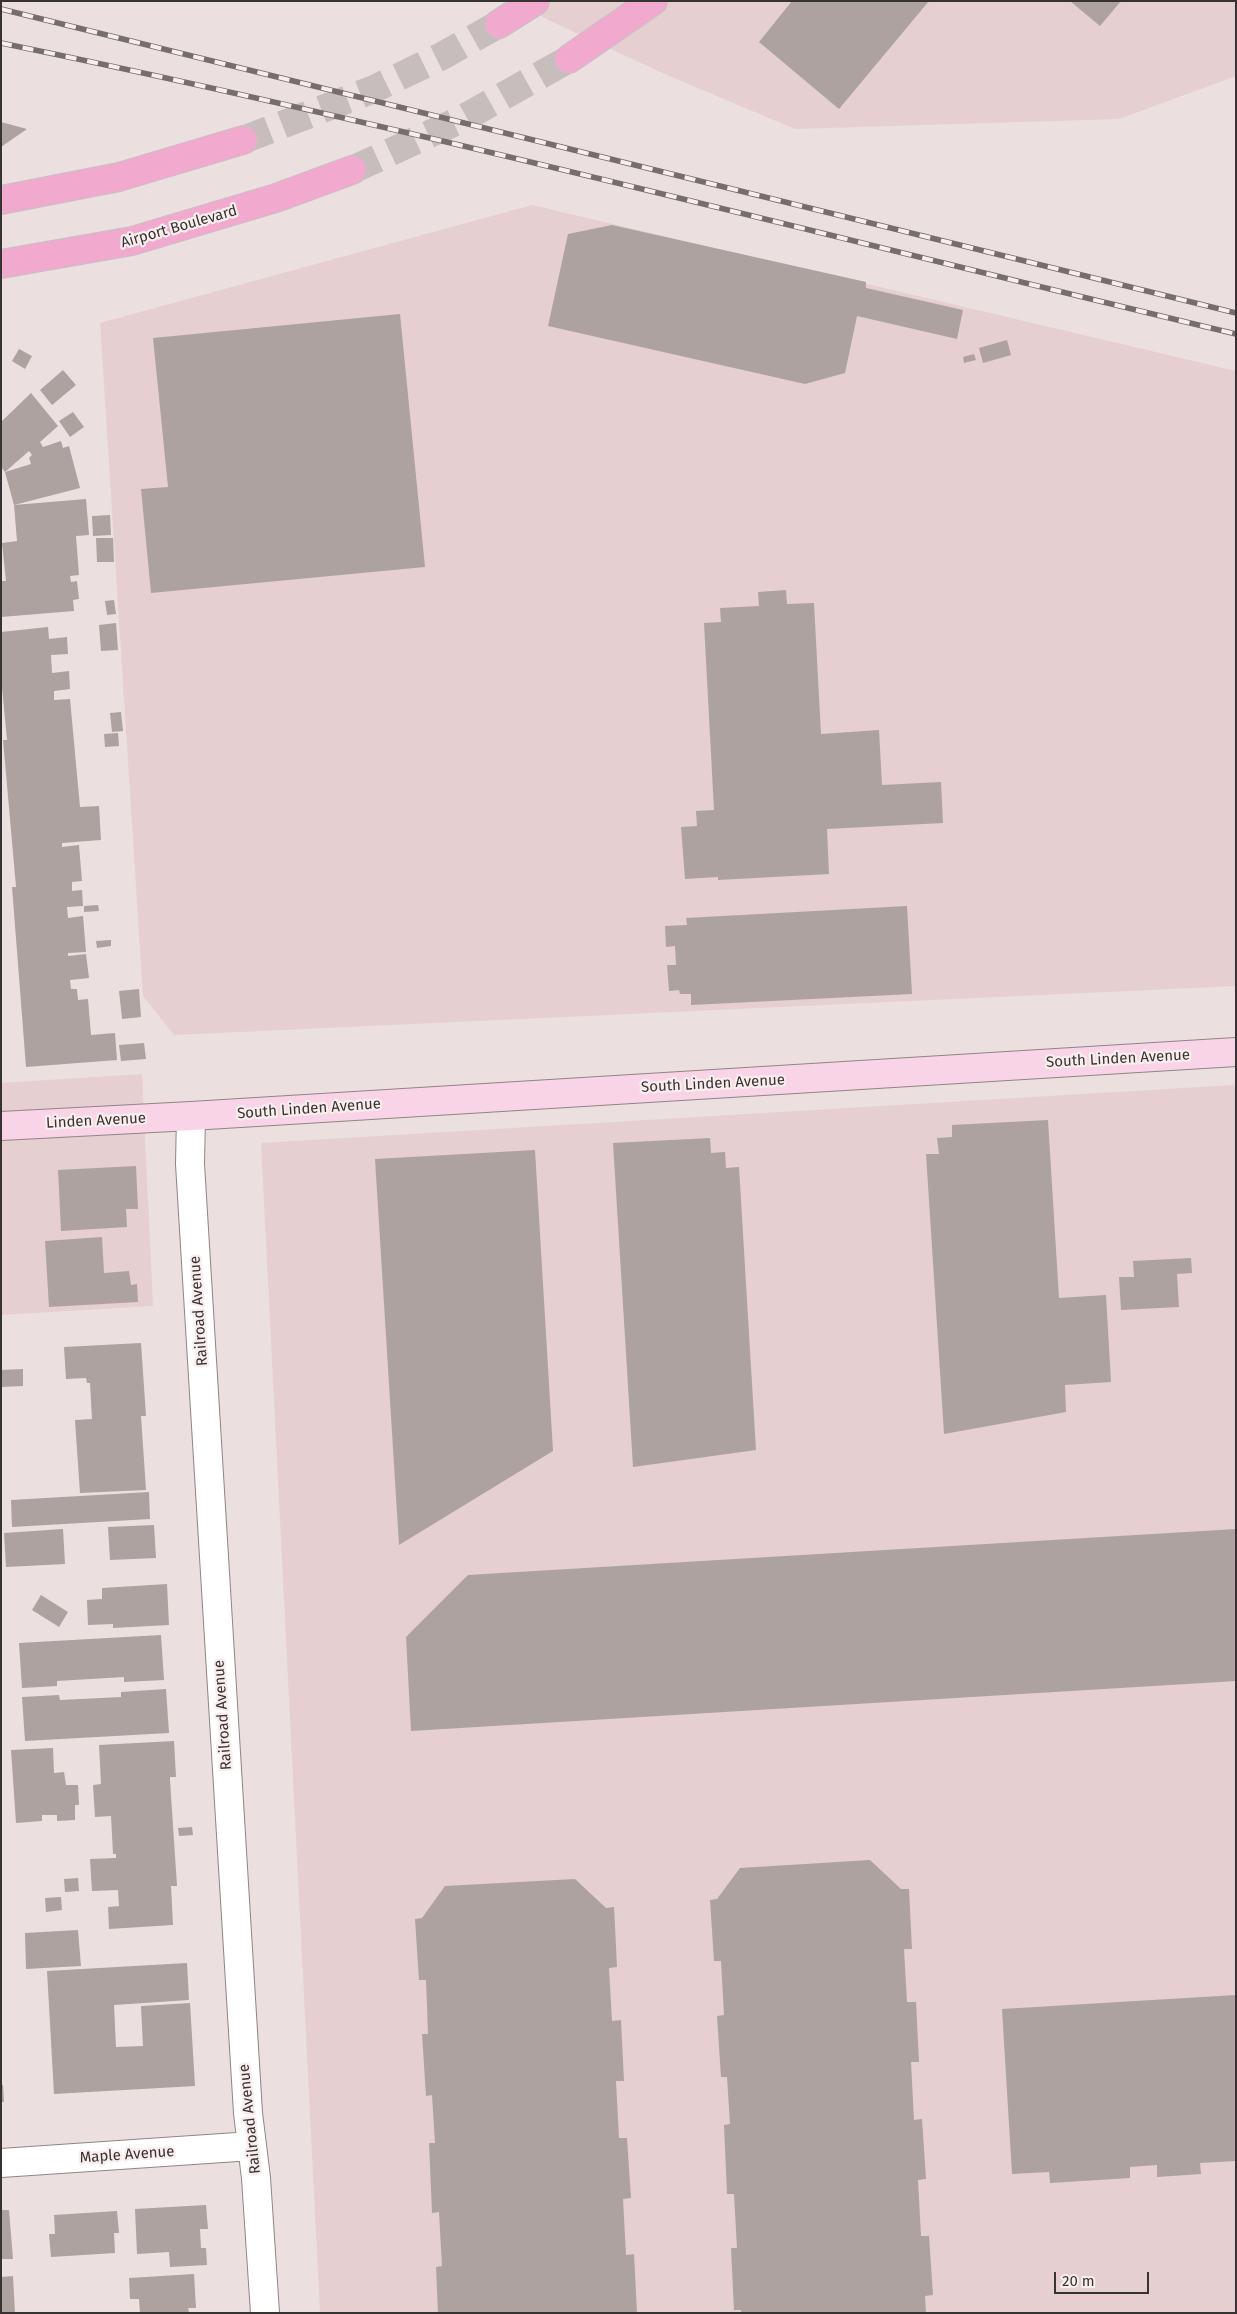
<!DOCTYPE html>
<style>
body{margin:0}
#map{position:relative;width:1237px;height:2314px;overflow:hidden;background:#ecdfe0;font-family:"Fira Sans",sans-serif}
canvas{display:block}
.frame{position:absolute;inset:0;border:2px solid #383333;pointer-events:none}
.scale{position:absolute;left:1054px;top:2272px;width:95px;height:22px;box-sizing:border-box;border:2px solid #383333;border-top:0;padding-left:6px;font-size:15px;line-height:18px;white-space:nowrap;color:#383333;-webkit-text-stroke:4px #f9eded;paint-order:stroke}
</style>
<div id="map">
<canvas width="1237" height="2314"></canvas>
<div class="frame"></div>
<div class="scale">20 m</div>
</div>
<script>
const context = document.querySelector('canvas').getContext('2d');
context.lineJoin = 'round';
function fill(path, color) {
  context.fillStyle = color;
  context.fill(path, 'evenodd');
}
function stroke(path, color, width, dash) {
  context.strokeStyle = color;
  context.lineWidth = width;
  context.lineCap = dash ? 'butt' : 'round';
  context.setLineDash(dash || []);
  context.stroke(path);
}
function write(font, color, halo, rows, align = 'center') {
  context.font = font + ' "Fira Sans",sans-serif';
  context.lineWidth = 4.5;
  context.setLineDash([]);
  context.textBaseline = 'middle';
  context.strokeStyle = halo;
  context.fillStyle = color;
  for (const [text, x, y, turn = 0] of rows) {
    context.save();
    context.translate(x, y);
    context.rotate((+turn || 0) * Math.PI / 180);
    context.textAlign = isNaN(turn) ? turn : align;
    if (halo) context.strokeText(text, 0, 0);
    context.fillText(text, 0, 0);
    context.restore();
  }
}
fill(new Path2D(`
 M 508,1 L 1236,1 L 1236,76 L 1119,119 L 795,129 L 660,72 Z
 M 532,205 L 1236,371 L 1236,986 L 174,1035 L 143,996 L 100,323 Z
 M 142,1074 L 153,1306 L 1,1315 L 1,1083 Z
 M 1234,1085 L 1236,1090 L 1236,2313 L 320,2313 L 261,1143 Z`), '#e5cfd0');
fill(new Path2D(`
 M 792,1 L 929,1 L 839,109 L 759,42 Z
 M 1070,1 L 1121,1 L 1100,26 Z
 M 1,122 L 27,129 L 1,147 Z
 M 612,225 L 866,282 L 866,288 L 963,310 L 957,339 L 857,316 L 845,373 L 805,384 L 548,326 L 568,234 Z
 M 400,314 L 425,567 L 151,593 L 141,489 L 168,487 L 153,338 Z
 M 1007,340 L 1011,355 L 983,363 L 979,348 Z
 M 19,349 L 32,356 L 25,369 L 12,361 Z
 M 974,354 L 976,360 L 964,363 L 963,357 Z
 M 63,370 L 76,385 L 52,405 L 40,390 Z
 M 31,393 L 58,426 L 40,442 L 43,447 L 61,441 L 63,448 L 69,446 L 80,488 L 14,505 L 5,472 L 1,467 L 1,422 ZM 29,451 L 32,455 L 29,458 L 31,464 L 5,472 Z
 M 73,412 L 84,427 L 70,437 L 59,421 Z
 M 86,499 L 89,535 L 76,536 L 79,575 L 70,576 L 71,582 L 77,581 L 79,599 L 73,600 L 74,611 L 1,617 L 1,581 L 6,581 L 2,543 L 17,541 L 14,505 Z
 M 110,515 L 111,535 L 93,536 L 92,516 Z
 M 96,538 L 113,538 L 114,562 L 97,562 Z
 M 786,590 L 787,604 L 814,603 L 821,734 L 879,730 L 882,785 L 941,782 L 943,823 L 827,829 L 829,874 L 718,880 L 718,877 L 685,879 L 681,827 L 697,826 L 696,811 L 714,810 L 704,623 L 721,622 L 720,608 L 759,606 L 758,592 Z
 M 114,600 L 116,614 L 107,615 L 105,601 Z
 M 116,623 L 118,650 L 101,651 L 99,625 Z
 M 48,627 L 49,639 L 67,637 L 68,654 L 51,655 L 52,673 L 69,671 L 70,689 L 54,691 L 54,700 L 70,699 L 80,807 L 99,806 L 101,840 L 62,843 L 62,847 L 79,845 L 82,881 L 72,882 L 72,891 L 82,890 L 83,906 L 67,907 L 68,918 L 83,916 L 86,952 L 68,953 L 68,956 L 86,954 L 89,978 L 70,980 L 71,989 L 77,989 L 78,1000 L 88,999 L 91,1035 L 115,1033 L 117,1060 L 26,1067 L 12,887 L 16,887 L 3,740 L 7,740 L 1,677 L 1,632 Z
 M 121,712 L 123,731 L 112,732 L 110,713 Z
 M 118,733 L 119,746 L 105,747 L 104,734 Z
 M 98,905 L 99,911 L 84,912 L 84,906 Z
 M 907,906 L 912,994 L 691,1005 L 691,994 L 680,994 L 679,990 L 669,991 L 667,965 L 676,965 L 675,946 L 666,947 L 665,926 L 687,925 L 686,918 Z
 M 111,940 L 111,946 L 97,948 L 96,941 Z
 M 139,989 L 141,1017 L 122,1019 L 119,991 Z
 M 144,1043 L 146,1059 L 121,1061 L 119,1045 Z
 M 1048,1120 L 1059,1298 L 1106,1295 L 1111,1382 L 1065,1385 L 1066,1412 L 944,1434 L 926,1154 L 939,1154 L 937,1138 L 952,1137 L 952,1125 Z
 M 710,1138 L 711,1153 L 725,1152 L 726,1168 L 739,1167 L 756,1450 L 633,1467 L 613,1143 Z
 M 535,1150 L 553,1451 L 399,1545 L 375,1159 Z
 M 136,1166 L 138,1209 L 126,1209 L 127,1227 L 61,1231 L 58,1170 Z
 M 102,1237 L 104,1273 L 129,1271 L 131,1285 L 137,1284 L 138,1302 L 49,1307 L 45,1241 Z
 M 1191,1258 L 1192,1273 L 1177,1274 L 1179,1307 L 1121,1310 L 1119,1277 L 1134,1277 L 1133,1261 Z
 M 141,1343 L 146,1416 L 141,1416 L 146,1490 L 80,1493 L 75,1420 L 92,1419 L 90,1383 L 87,1383 L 86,1378 L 66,1379 L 64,1347 Z
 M 23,1369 L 23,1386 L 1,1387 L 1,1370 Z
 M 149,1492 L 150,1519 L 12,1527 L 11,1500 Z
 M 154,1525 L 156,1558 L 110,1560 L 108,1527 Z
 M 63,1529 L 65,1564 L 6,1567 L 4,1533 Z
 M 1236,1529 L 1236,1681 L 411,1731 L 406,1637 L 468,1575 Z
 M 167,1584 L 169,1625 L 113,1628 L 113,1624 L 88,1625 L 87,1600 L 102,1599 L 102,1588 Z
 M 41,1595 L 68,1612 L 59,1627 L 32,1610 Z
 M 161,1635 L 164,1680 L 124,1682 L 124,1677 L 57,1681 L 57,1686 L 22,1688 L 19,1643 Z
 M 166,1689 L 169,1733 L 25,1741 L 22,1697 L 59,1695 L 60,1700 L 121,1697 L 121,1692 Z
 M 174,1741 L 176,1777 L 170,1777 L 170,1780 L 177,1886 L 171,1886 L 173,1925 L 109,1929 L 108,1907 L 119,1906 L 118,1890 L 92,1891 L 90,1859 L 116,1858 L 116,1854 L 113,1854 L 111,1816 L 95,1817 L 93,1785 L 101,1784 L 99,1745 Z
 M 53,1748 L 54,1773 L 64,1772 L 66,1785 L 78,1785 L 79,1805 L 75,1805 L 75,1820 L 57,1821 L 57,1815 L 42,1815 L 42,1821 L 16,1823 L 11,1750 Z
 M 192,1827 L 193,1835 L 179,1836 L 178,1828 Z
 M 870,1860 L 901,1889 L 909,1889 L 912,1949 L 904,1949 L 907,2002 L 916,2002 L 919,2062 L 911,2062 L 914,2120 L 922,2119 L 926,2179 L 918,2180 L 921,2236 L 929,2236 L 933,2295 L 925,2296 L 926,2313 L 741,2313 L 741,2310 L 734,2310 L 731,2248 L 737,2248 L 734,2194 L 727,2194 L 724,2125 L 730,2124 L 727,2077 L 721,2077 L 717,2016 L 724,2015 L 721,1961 L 714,1961 L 710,1900 L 717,1899 L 740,1868 Z
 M 78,1878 L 79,1891 L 65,1892 L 64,1879 Z
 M 575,1879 L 606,1908 L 614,1907 L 617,1967 L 609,1968 L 612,2021 L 621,2020 L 624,2081 L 616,2081 L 619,2138 L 627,2138 L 631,2198 L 623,2199 L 626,2255 L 634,2254 L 637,2313 L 438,2313 L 436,2267 L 442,2266 L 439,2212 L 432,2213 L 429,2143 L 435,2143 L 432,2095 L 426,2096 L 422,2034 L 428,2034 L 426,1980 L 419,1980 L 415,1919 L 422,1918 L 445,1886 Z
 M 61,1897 L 62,1910 L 46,1912 L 45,1898 Z
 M 78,1930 L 81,1966 L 26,1969 L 25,1933 Z
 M 187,1963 L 189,2000 L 114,2005 L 116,2047 L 143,2046 L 141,2006 L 190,2003 L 195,2086 L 54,2094 L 47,1971 Z
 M 1236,1995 L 1236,2161 L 1200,2163 L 1201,2174 L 1157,2177 L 1157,2165 L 1130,2167 L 1130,2178 L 1050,2183 L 1049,2172 L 1012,2174 L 1002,2009 Z
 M 1,2085 L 3,2085 L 4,2102 L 1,2102 Z
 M 206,2205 L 208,2229 L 200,2229 L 201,2248 L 206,2248 L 207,2265 L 170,2267 L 169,2252 L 137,2254 L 135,2209 Z
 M 1,2210 L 9,2210 L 13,2259 L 1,2259 Z
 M 117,2211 L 119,2233 L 114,2233 L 115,2253 L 51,2257 L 49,2234 L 55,2234 L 54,2215 Z
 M 194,2274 L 196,2308 L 188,2308 L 189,2312 L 140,2313 L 139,2299 L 130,2299 L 129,2278 Z
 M 13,2276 L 15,2313 L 1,2313 L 1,2277 Z`), '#ada29f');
stroke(new Path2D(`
 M 243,140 L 374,89 L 442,56 L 499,24
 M 352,170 L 464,118 L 569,59`), '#c8bdbd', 28, [28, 14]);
const street = new Path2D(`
 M 191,1116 L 190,1164 L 248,2113 L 256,2178 L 265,2313
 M 1,2163 L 252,2146`);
const secondary = new Path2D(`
 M 1,1126 L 191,1116 L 1236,1052`);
const primary = new Path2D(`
 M 499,24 L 535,1
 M 569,59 L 653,1
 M 1,200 L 119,177 L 243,140
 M 1,264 L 132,241 L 276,198 L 352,170`);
stroke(street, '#908585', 30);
stroke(secondary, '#908585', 30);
stroke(primary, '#c3c2c2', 30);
stroke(street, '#fff', 28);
stroke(secondary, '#f8d4e6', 28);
stroke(primary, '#f1aacd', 28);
const rail = new Path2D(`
 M 1,9 L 1236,313
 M 1,43 C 416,128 825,236 1236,334`);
stroke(rail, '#766e6e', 5.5);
stroke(rail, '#f9eded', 4, [11]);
write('15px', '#383333', '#f9eded', [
 ["Airport Boulevard",179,227,-16],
 ["South Linden Avenue",1118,1059,-3],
 ["South Linden Avenue",713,1084,-3],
 ["South Linden Avenue",309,1109,-4],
 ["Linden Avenue",96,1121,-3],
 ["Railroad Avenue",199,1311,-94],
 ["Railroad Avenue",223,1715,-94],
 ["Railroad Avenue",250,2119,-96],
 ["Maple Avenue",127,2155,-4]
]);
</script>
